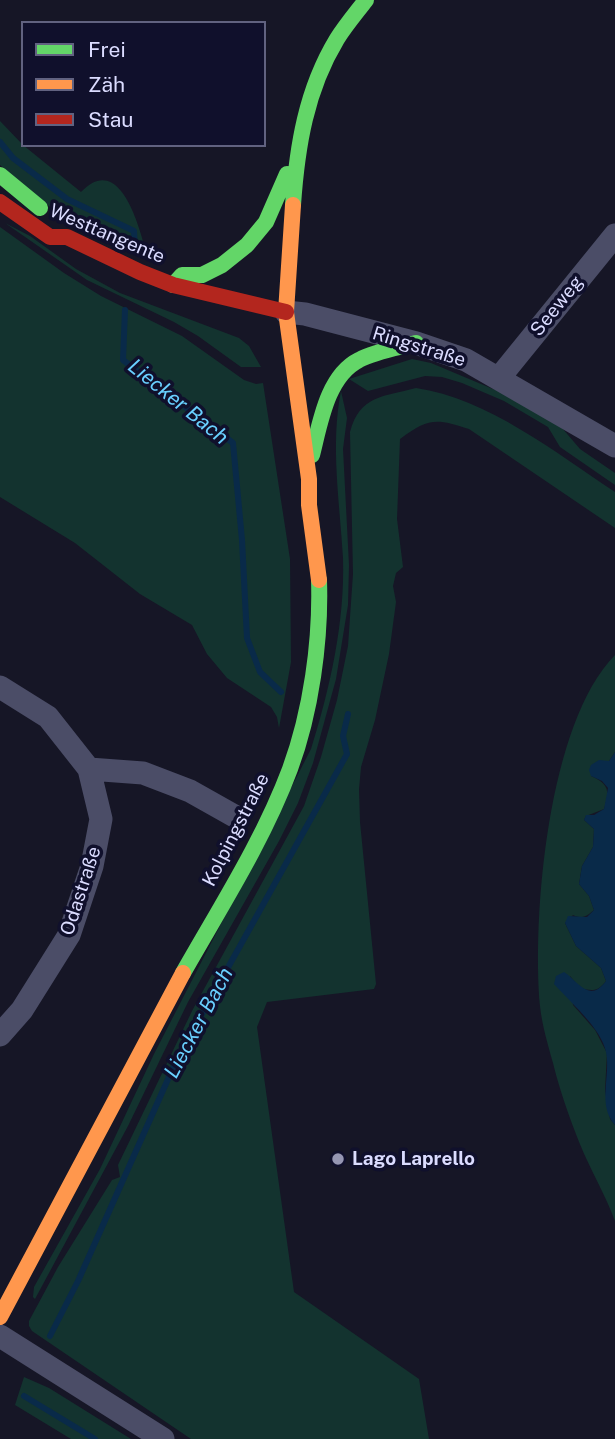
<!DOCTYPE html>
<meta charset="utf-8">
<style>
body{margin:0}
#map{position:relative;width:615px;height:1439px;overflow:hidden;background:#161626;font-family:"Public Sans",sans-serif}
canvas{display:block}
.legend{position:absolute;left:21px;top:21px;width:245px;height:126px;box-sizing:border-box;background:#10102c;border:2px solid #616280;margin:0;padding:9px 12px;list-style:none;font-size:21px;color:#dbdcff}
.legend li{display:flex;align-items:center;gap:14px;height:35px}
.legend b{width:35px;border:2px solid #616280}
</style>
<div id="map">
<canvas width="615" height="1439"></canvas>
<ul class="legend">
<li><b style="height:9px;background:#63d668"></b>Frei</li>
<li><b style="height:9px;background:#ff974d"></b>Zäh</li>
<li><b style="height:9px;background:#b3261e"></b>Stau</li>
</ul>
</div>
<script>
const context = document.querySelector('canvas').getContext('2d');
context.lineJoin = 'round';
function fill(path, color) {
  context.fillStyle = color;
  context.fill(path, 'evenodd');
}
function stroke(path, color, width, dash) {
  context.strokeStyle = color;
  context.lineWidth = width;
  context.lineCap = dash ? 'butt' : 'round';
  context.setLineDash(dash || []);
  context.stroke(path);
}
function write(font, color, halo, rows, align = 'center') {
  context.font = font + ' "Public Sans",sans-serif';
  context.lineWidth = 7;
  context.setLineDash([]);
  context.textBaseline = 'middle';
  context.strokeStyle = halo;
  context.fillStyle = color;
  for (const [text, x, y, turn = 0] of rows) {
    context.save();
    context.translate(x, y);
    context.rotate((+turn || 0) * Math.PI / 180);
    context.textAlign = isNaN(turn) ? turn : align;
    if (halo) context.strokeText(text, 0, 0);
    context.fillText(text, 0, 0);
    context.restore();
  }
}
fill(new Path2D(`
 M 0,121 L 23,145 L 81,192 C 120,151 140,228 147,256 C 114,243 79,229 50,207 C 33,194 17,179 0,165 Z
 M 5,223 L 30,236 L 76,269 L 120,293 L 239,338 L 249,346 L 261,367 L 241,367 L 198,336 L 174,322 L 87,280 Z
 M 0,227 L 64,273 L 101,296 L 182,336 L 244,380 L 256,384 L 263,383 L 290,559 L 291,662 L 279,728 L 277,717 L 271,707 L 227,678 L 207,654 L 192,625 L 140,594 L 75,543 L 0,497 Z
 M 412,359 L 431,363 L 512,397 L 556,421 L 580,449 L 615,473 L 615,485 L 560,447 L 548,427 L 504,401 L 462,383 L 442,377 L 425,376 L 368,391 L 349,379 Z
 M 416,388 C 487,398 556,453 615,492 L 615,528 L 469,429 C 436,418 428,418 400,439 L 397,519 L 403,567 L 396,573 L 393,586 L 396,602 L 389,654 L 375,720 L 361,767 L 359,789 L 360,822 L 376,984 L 374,989 L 267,1002 L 257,1027 L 294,1292 L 419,1379 L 429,1439 L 191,1439 L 32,1331 L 29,1326 L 29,1321 L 58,1267 L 112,1180 L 120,1177 L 118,1165 L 192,1011 L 304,806 L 321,757 L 337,700 L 348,646 L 353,574 L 350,432 C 360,395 383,397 416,388 Z
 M 341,391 L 347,418 L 343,449 L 349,565 L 348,605 L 336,679 L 313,763 L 298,803 L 279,841 L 188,1002 L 128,1126 L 35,1299 L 33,1297 L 34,1287 L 100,1169 L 154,1054 L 311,749 C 330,688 345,622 343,558 C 340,503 330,446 341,391 Z
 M 615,655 L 615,752 L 609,761 L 591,776 C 609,784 610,791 604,809 L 586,816 L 584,820 L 594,829 L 593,847 L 582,866 L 579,884 L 589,896 L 594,910 C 586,917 582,919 573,915 L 565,923 L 576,946 L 601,968 L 606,981 C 598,992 592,991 580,988 L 570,976 L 573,1005 L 595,1030 L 607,1053 L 605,1090 L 610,1119 L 615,1125 L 615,1221 C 607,1199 596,1180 586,1158 C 574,1131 560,1092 553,1063 C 548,1045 542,1025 540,1006 C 532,915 548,723 615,655 Z
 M 24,1377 L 49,1388 L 131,1439 L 71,1439 L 15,1405 Z`), '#13332f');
fill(new Path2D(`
 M 615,752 L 615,1125 C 597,1105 611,1076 606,1052 C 602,1029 569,1001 554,984 L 556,976 L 564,972 C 578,981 589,1004 606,981 L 601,968 L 576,946 L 565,923 L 568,916 L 587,917 L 594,910 L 589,896 L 579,884 L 582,866 L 593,847 L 594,829 L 584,820 L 586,815 L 594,815 L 604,809 L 608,788 L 602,781 L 591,776 L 589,770 L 591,765 L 599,760 L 609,761 Z`), '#092a49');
stroke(new Path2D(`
 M 0,142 L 13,158 L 67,199 L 134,231 L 135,250
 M 125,310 L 123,360 L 233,443 L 242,540 L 247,638 L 260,672 L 281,692
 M 50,1336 L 78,1281 L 177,1059 L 347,754 L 343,736 L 348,714
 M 24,1396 L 95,1439`), '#092a49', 6);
stroke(new Path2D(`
 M 286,312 L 305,314 L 416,343 L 466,360 L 615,446
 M 499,378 L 615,235
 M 0,687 L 48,717 L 89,769 L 101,819 L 92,866 L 69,935 L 22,1010 L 0,1035
 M 89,769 L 143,773 L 190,791 L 238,818
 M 0,1336 L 163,1439`), '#4b4d67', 23);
stroke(new Path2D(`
 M 0,175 L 40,208
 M 293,205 C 297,147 306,90 337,39 C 345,26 356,13 366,0
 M 173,285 L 182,275 L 202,275 L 222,265 L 247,245 L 266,222 L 287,174
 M 312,455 C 320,424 327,376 359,360 C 376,351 397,348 416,343
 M 183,973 C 221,906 263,841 290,769 C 311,712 321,641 319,580`), '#63d668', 16);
stroke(new Path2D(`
 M 293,205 L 286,312 L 309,479 L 309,505 L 319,580
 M 0,1317 L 183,973`), '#ff974d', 16);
stroke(new Path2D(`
 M 0,202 L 50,237 L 67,237 L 140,272 L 173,285 L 286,312`), '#b3261e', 16);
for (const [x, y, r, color] of [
 [338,1159,7,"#9697b3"]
]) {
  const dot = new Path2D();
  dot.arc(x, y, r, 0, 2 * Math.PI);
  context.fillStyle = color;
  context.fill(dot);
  stroke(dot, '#10102c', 2.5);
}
write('19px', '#dbdcff', '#10102c', [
 ["Westtangente",107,234,23],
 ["Seeweg",557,306,-51],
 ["Ringstraße",419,347,17],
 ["Kolpingstraße",236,830,-63],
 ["Odastraße",81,891,-72]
]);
write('bold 19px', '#dbdcff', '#10102c', [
 ["Lago Laprello",352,1159]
], 'left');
write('italic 21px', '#69d0ff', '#10102c', [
 ["Liecker Bach",178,402,39],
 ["Liecker Bach",199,1023,-62]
]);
</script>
